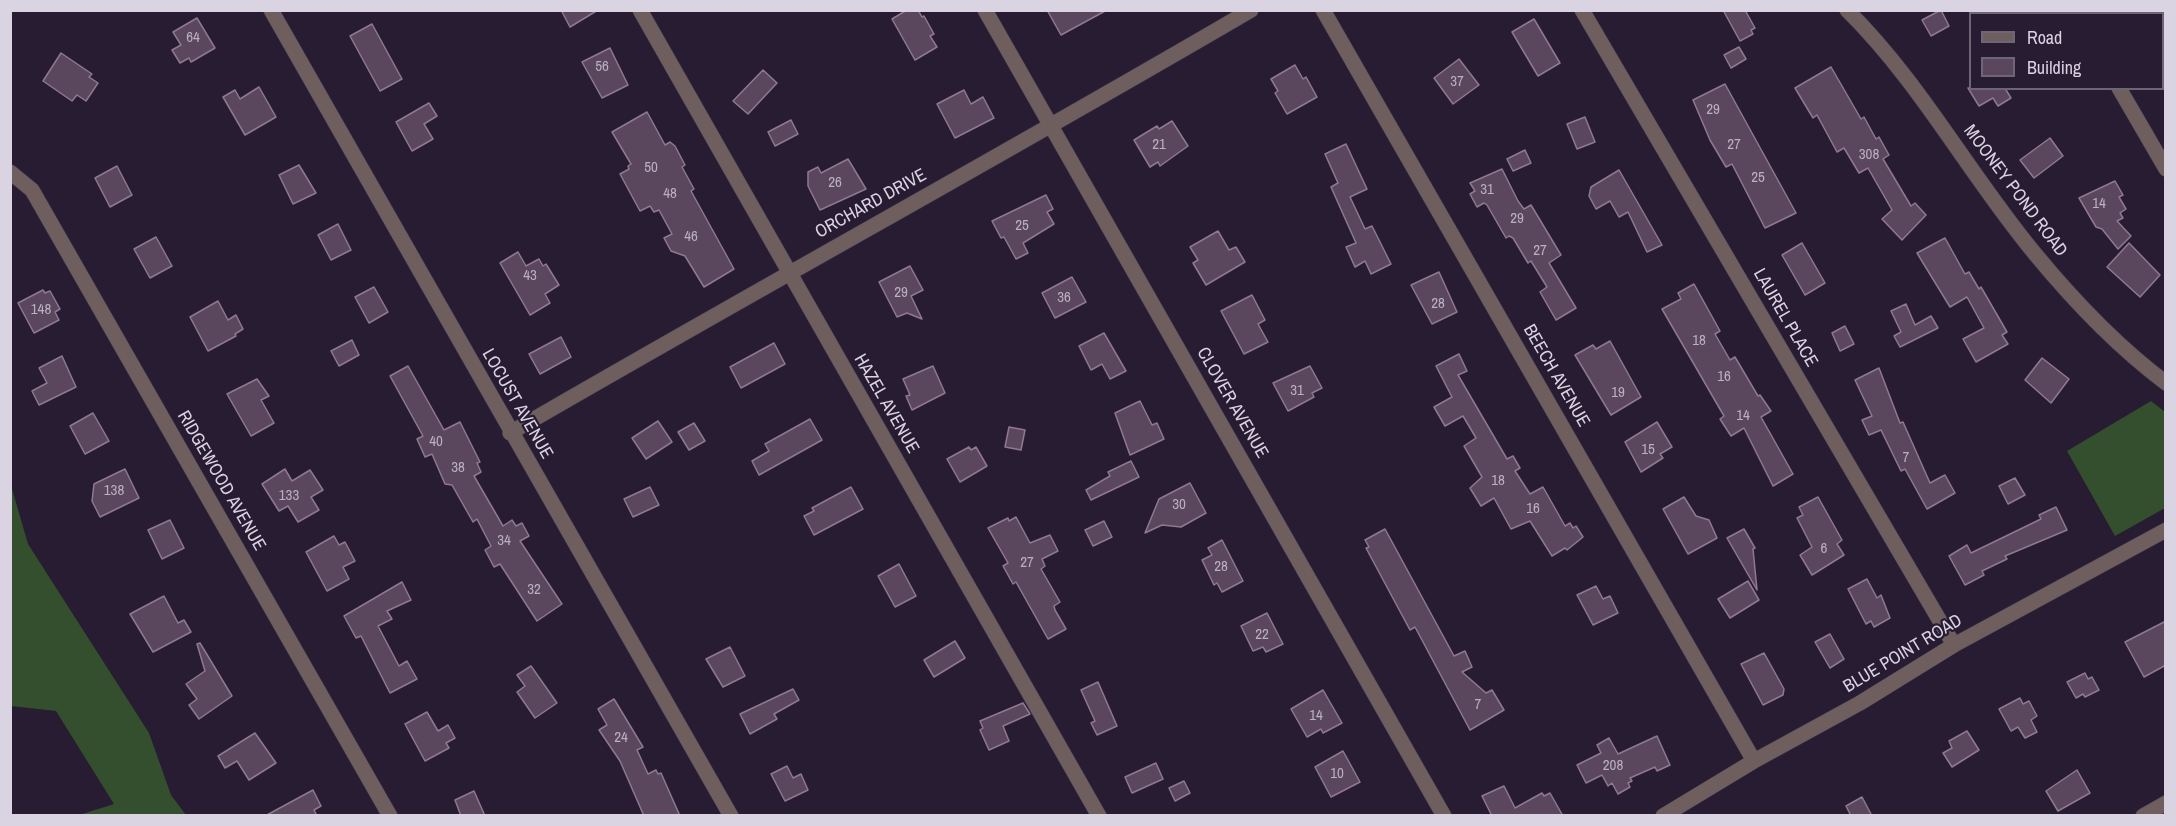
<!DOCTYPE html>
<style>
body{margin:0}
#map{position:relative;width:2176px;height:826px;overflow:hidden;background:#281c33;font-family:"Archivo Narrow",sans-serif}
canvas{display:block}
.frame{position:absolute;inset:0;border:12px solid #dad3e2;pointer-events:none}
.legend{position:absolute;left:1969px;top:12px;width:195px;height:78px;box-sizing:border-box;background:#281c33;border:2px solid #6f6579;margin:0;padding:8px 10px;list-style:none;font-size:18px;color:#dad3e2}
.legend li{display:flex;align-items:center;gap:12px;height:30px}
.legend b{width:30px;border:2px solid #6f6579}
</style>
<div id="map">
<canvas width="2176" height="826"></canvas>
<div class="frame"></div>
<ul class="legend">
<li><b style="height:8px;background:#6e5e5d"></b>Road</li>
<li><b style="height:16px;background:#5a465d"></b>Building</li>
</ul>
</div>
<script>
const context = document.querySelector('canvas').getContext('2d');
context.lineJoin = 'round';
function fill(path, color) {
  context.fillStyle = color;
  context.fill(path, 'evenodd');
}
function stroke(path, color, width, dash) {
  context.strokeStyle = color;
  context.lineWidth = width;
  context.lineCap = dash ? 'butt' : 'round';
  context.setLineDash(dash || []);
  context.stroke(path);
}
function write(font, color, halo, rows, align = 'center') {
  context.font = font + ' "Archivo Narrow",sans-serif';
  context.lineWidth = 4.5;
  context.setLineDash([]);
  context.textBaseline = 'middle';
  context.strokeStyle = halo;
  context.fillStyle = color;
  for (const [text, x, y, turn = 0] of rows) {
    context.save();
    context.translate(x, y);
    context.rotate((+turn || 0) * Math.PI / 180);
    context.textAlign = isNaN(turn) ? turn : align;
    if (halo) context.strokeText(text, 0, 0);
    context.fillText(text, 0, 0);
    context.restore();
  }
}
fill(new Path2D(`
 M 2151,401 L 2165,412 L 2165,508 L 2115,536 L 2067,451 Z
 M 10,482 L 28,544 L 149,733 L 171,795 L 186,815 L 79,815 L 114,804 L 56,711 L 11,706 Z`), '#334f2e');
const building = new Path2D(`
 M 561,10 L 598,10 L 570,27 Z
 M 907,10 L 918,10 L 922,17 L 924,16 L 934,34 L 930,36 L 937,47 L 915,60 L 892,19 Z
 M 1047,10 L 1107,10 L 1061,35 Z
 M 1723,10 L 1745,10 L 1755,28 L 1751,30 L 1753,34 L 1740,41 Z
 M 1941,10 L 1949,26 L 1931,36 L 1922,20 Z
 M 197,18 L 215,48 L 191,62 L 189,58 L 180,63 L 172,50 L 181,45 L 173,32 Z
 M 1534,19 L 1560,63 L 1538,76 L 1512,32 Z
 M 372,24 L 402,79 L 380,91 L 350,36 Z
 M 1739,47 L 1746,59 L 1731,68 L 1724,55 Z
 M 610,48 L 628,85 L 602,98 L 582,62 Z
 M 61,53 L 92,74 L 89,77 L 98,83 L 86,101 L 77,95 L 72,101 L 43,81 Z
 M 1459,59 L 1479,85 L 1453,104 L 1434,78 Z
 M 1295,65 L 1303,79 L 1306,77 L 1317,97 L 1287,114 L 1275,93 L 1278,91 L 1271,79 Z
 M 1831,67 L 1861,119 L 1864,117 L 1876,139 L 1879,137 L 1889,155 L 1883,159 L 1911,206 L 1915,203 L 1926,215 L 1902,240 L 1882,219 L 1892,210 L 1868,168 L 1859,173 L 1844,148 L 1837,152 L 1817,115 L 1813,118 L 1795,88 Z
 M 763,70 L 777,83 L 748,114 L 733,101 Z
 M 1725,84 L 1796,213 L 1765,228 L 1732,164 L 1726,167 L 1710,140 L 1693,100 Z
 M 259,87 L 276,117 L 245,135 L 223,97 L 235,90 L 240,99 Z
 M 1968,88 L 2008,88 L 2006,90 L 2011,98 L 1998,106 L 1993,98 L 1979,106 Z
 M 964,90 L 971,104 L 983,97 L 994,118 L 955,138 L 937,104 Z
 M 429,103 L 437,116 L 424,124 L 433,139 L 412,151 L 396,122 Z
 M 647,112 L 665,145 L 670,142 L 675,146 L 685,165 L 682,167 L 694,189 L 691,191 L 734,269 L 704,287 L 685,256 L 671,251 L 664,238 L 672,234 L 659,210 L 654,212 L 650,206 L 640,211 L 620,174 L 629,169 L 628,166 L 631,164 L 612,132 Z
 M 1585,117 L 1595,142 L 1577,149 L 1567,124 Z
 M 791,120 L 798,134 L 775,146 L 768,132 Z
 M 1172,121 L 1188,146 L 1160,166 L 1158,162 L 1150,167 L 1134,140 L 1157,126 L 1159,129 Z
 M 2050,138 L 2063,156 L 2034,178 L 2020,160 Z
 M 1346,144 L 1367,189 L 1350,197 L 1365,229 L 1372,226 L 1391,264 L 1371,274 L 1365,261 L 1355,267 L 1346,247 L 1356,243 L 1331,187 L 1338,183 L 1325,154 Z
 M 1525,150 L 1531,163 L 1513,171 L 1507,159 Z
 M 848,159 L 866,189 L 820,210 L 808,186 L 808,172 L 818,167 L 821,173 Z
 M 299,165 L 316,193 L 293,204 L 279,175 Z
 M 117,166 L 132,195 L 110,207 L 95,178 Z
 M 1502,169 L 1518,201 L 1524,209 L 1531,205 L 1561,255 L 1549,263 L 1576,308 L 1556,320 L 1540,292 L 1547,287 L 1531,261 L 1528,263 L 1513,238 L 1509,236 L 1506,238 L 1487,205 L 1484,203 L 1477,207 L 1470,194 L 1475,191 L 1470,183 Z
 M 1619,170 L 1662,245 L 1647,252 L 1628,212 L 1619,217 L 1610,201 L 1596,209 L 1589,196 L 1591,187 Z
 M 2115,181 L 2123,195 L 2119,197 L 2126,209 L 2120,213 L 2123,218 L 2117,221 L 2131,236 L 2118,249 L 2102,229 L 2096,227 L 2079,198 Z
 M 1046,195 L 1053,209 L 1047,212 L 1054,224 L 1023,243 L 1028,253 L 1016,259 L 1004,237 L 1001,238 L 992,221 Z
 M 338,224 L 351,250 L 331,260 L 318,235 Z
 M 1218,231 L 1229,250 L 1236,247 L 1245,262 L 1206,285 L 1193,263 L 1198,260 L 1190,247 Z
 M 156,237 L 172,266 L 150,278 L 134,249 Z
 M 1945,238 L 1965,274 L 1969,272 L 1979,289 L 1981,287 L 2007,332 L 2002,335 L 2008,344 L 1976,362 L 1963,339 L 1984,328 L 1967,297 L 1950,307 L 1917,253 Z
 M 1802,243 L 1825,283 L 1805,295 L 1782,255 Z
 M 2129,243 L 2160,275 L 2140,297 L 2107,267 Z
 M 518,252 L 526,266 L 539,259 L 543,266 L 546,264 L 559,285 L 545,294 L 550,303 L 530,315 L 500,263 Z
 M 910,266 L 923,290 L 911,296 L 922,319 L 907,313 L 897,317 L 879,282 Z
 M 1439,272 L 1457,312 L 1432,324 L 1411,285 Z
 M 1072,277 L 1086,302 L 1055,318 L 1042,293 Z
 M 1694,284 L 1720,331 L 1715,334 L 1730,360 L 1735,357 L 1758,396 L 1760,395 L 1771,411 L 1761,417 L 1793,474 L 1773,486 L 1744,428 L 1731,436 L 1720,419 L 1724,416 L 1662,309 L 1681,299 L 1678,293 Z
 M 374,287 L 388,312 L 369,323 L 355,297 Z
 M 43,290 L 45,293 L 50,291 L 60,309 L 55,312 L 59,320 L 34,333 L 18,303 Z
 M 1252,295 L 1265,320 L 1258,324 L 1268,342 L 1244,354 L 1221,311 Z
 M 218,301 L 228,320 L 236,315 L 243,329 L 235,334 L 236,336 L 208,351 L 190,317 Z
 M 1906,304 L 1915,325 L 1931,316 L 1938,328 L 1900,347 L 1894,336 L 1901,332 L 1891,311 Z
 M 1845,326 L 1854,344 L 1840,351 L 1832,333 Z
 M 1104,333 L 1126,371 L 1110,379 L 1102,364 L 1091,370 L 1079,346 Z
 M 561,337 L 571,357 L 540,374 L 529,354 Z
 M 352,340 L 359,355 L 339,366 L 331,351 Z
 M 1610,341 L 1641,397 L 1611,415 L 1575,355 L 1593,345 L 1596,349 Z
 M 774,343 L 785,364 L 741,388 L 730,367 Z
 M 1459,354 L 1467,371 L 1458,375 L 1507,459 L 1513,456 L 1520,468 L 1515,471 L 1530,494 L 1543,487 L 1565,526 L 1570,523 L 1573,528 L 1576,526 L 1583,537 L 1567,550 L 1565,548 L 1552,556 L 1530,521 L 1511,529 L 1494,498 L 1481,506 L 1470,488 L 1482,477 L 1464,446 L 1476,438 L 1463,416 L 1445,426 L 1434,407 L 1452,397 L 1436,366 Z
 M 62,356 L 76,387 L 39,405 L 32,391 L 47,383 L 39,368 Z
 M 2042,358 L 2069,379 L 2051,403 L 2025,380 Z
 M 408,366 L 444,430 L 460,422 L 480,462 L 477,463 L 481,472 L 474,476 L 503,526 L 512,520 L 516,526 L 522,523 L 529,536 L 520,541 L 562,604 L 537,621 L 500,564 L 494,567 L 485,550 L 491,546 L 477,519 L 473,522 L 452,485 L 445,484 L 432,454 L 425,457 L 417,439 L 423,436 L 390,376 Z
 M 933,366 L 945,393 L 912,410 L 906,396 L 910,395 L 903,379 Z
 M 1310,366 L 1322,388 L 1312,393 L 1314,397 L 1288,411 L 1273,383 Z
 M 1879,368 L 1900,423 L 1903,422 L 1930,483 L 1945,475 L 1955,493 L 1927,509 L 1905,469 L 1901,471 L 1881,430 L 1869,435 L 1862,420 L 1872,416 L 1855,380 Z
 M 257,379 L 269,396 L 261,400 L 274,423 L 251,436 L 227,394 Z
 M 1140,401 L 1152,425 L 1157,423 L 1164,439 L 1130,455 L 1115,413 Z
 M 93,413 L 109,441 L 85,454 L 70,426 Z
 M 810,419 L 822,440 L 759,475 L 752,461 L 769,451 L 765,444 Z
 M 658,421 L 672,442 L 646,459 L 632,438 Z
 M 1657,422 L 1672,447 L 1660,454 L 1663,458 L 1641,472 L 1625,442 Z
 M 694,423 L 705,441 L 689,450 L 678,432 Z
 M 1009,427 L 1025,430 L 1021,450 L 1005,447 Z
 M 969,447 L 971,450 L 976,447 L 987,466 L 960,482 L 947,459 Z
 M 1131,461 L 1139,477 L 1091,500 L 1086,490 L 1110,476 L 1108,472 Z
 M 125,469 L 139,498 L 100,517 L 92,501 L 94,484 Z
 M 285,469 L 292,481 L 310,470 L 323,490 L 311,497 L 319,510 L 298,522 L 288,506 L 279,511 L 262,484 Z
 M 2015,478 L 2025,495 L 2008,504 L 1999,486 Z
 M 1190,483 L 1206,513 L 1181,527 L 1162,525 L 1145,533 L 1159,499 Z
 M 650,487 L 659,505 L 633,517 L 624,499 Z
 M 851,487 L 863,509 L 814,535 L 804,516 L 814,511 L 812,508 Z
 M 1684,497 L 1696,516 L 1709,520 L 1717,538 L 1688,554 L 1663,509 Z
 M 1818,497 L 1842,540 L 1837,544 L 1844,555 L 1812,575 L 1800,555 L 1812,547 L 1797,518 L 1803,515 L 1799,507 Z
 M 2056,507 L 2067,530 L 2005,556 L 2007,559 L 1982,571 L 1984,575 L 1965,585 L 1949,556 L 1967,545 L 1971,553 L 2041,519 L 2039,515 Z
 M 1016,517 L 1030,543 L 1050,535 L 1058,551 L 1042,559 L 1045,566 L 1041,569 L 1060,602 L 1054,606 L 1055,610 L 1066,629 L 1048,639 L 1016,582 L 1013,584 L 1003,566 L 1008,563 L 988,528 L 1008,518 L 1009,521 Z
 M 170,520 L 184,548 L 162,559 L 148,530 Z
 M 1104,521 L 1112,537 L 1093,546 L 1085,530 Z
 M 1385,529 L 1454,656 L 1465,651 L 1472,667 L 1462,672 L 1486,693 L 1492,690 L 1504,710 L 1470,730 L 1415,627 L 1410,630 L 1366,548 L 1369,547 L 1365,540 Z
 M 1744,529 L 1755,548 L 1753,549 L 1757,590 L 1727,538 Z
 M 334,536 L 339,545 L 345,542 L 355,561 L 343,567 L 349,579 L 327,591 L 306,552 Z
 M 1222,540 L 1243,581 L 1222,592 L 1217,583 L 1214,585 L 1202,560 L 1212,555 L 1208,548 Z
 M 899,564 L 916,596 L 895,607 L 878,576 Z
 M 1867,579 L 1877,598 L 1881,595 L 1890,618 L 1874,627 L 1871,621 L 1866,624 L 1848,589 Z
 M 1748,581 L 1759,600 L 1730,618 L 1718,599 Z
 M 402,582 L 411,600 L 387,611 L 392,619 L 378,626 L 399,666 L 407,661 L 417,679 L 390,693 L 361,636 L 356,638 L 344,616 Z
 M 1596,586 L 1603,599 L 1610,596 L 1618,613 L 1593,625 L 1577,595 Z
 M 164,596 L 178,623 L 184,620 L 191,632 L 153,652 L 130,614 Z
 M 1267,613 L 1283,644 L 1266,652 L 1263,647 L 1253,651 L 1241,626 Z
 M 2166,621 L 2166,665 L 2144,677 L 2125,642 Z
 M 1830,634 L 1844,659 L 1830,668 L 1815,642 Z
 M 955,641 L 965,658 L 934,677 L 924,660 Z
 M 200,643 L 232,696 L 199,719 L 189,705 L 197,699 L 186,684 L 205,671 L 197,644 Z
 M 730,647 L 745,676 L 723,687 L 706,659 Z
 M 1764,653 L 1784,689 L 1783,695 L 1763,705 L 1741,664 Z
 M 531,666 L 557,703 L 535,718 L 517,692 L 525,686 L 517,675 Z
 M 2085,673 L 2088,679 L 2092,677 L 2099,690 L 2085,697 L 2083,694 L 2076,698 L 2067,682 Z
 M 1098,682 L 1117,726 L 1097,735 L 1091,723 L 1095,721 L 1081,690 Z
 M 793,689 L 799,700 L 774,714 L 777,719 L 750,734 L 740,714 Z
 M 1323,690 L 1342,723 L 1323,733 L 1321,729 L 1307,737 L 1291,709 Z
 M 2020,698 L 2023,704 L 2029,701 L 2037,716 L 2031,720 L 2037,732 L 2025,738 L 2018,727 L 2011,731 L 1999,709 Z
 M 614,699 L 643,747 L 637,750 L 648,774 L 656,770 L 658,774 L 661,773 L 680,816 L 644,816 L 620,761 L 599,730 L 607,725 L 598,709 Z
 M 1023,703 L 1030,714 L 1003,726 L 1009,741 L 989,750 L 980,730 L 983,728 L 980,721 Z
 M 427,712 L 438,731 L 448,725 L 455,738 L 446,743 L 449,748 L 425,761 L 405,724 Z
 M 1967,731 L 1979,750 L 1952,767 L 1943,753 L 1952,748 L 1949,741 Z
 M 255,733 L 276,763 L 249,780 L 237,761 L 225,768 L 218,756 Z
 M 1657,736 L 1670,765 L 1657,771 L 1655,767 L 1630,778 L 1632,781 L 1628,783 L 1630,787 L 1618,794 L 1612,783 L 1608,786 L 1602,775 L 1586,783 L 1577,765 L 1601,753 L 1597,745 L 1609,738 L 1618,754 Z
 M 1343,751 L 1360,782 L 1331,797 L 1315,767 Z
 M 1156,763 L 1163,779 L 1132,793 L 1125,777 Z
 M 787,766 L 793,778 L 801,774 L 808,790 L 785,801 L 771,774 Z
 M 2077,770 L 2090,793 L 2058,811 L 2046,791 Z
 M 1184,781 L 1190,793 L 1175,801 L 1169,788 Z
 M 1504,786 L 1515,808 L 1542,793 L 1544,796 L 1550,793 L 1563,816 L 1492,816 L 1482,796 Z
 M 313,790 L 321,806 L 314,810 L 317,816 L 265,816 Z
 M 474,791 L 485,816 L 461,816 L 455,800 Z
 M 1862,797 L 1872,816 L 1851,816 L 1846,806 Z`);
fill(building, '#5a465d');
stroke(building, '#8f7992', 1.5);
const minor = new Path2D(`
 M 271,10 L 731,816
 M 640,10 L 1099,816
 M 985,10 L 1444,816
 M 1323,10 L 1754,761
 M 1582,10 L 1954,645
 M 1847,10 C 1921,83 1970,176 2036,255 C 2074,301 2118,347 2166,383
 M 2074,10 L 2076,14
 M 2119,88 L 2166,169
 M 10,172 L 32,190 L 390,816
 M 510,433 C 756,290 1005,154 1251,10
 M 1663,816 L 1754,761 L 1860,703 L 1954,645 L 2166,530
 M 2143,816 L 2166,803`);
stroke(minor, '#41364c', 16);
stroke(minor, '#6e5e5d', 15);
write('15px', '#bab0c1', null, [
 ["64",193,38],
 ["56",602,67],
 ["37",1457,82],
 ["29",1713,110],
 ["21",1159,145],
 ["27",1734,145],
 ["308",1869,155],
 ["50",651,168],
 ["25",1758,178],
 ["26",835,183],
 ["31",1487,190],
 ["48",670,194],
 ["14",2099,204],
 ["29",1517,219],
 ["25",1022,226],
 ["46",691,237],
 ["27",1540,251],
 ["43",530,276],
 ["29",901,293],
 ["36",1064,298],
 ["28",1438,304],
 ["148",41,310],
 ["18",1699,341],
 ["16",1724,377],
 ["31",1297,391],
 ["19",1618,393],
 ["14",1743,416],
 ["40",436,442],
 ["15",1648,450],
 ["7",1906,458],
 ["38",458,468],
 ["18",1498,481],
 ["138",114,491],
 ["133",289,496],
 ["30",1179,505],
 ["16",1533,509],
 ["34",504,541],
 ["6",1824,549],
 ["27",1027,563],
 ["28",1221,567],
 ["32",534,590],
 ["22",1262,635],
 ["7",1478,705],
 ["14",1316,716],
 ["24",621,738],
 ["208",1613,766],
 ["10",1337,774]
]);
write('18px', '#dad3e2', '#281c33', [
 ["MOONEY POND ROAD",2015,191,53],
 ["ORCHARD DRIVE",871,204,-29],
 ["LAUREL PLACE",1785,318,60],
 ["BEECH AVENUE",1556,376,60],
 ["CLOVER AVENUE",1232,403,60],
 ["LOCUST AVENUE",517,404,60],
 ["HAZEL AVENUE",886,404,60],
 ["RIDGEWOOD AVENUE",221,481,60],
 ["BLUE POINT ROAD",1903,654,-31]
]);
</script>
